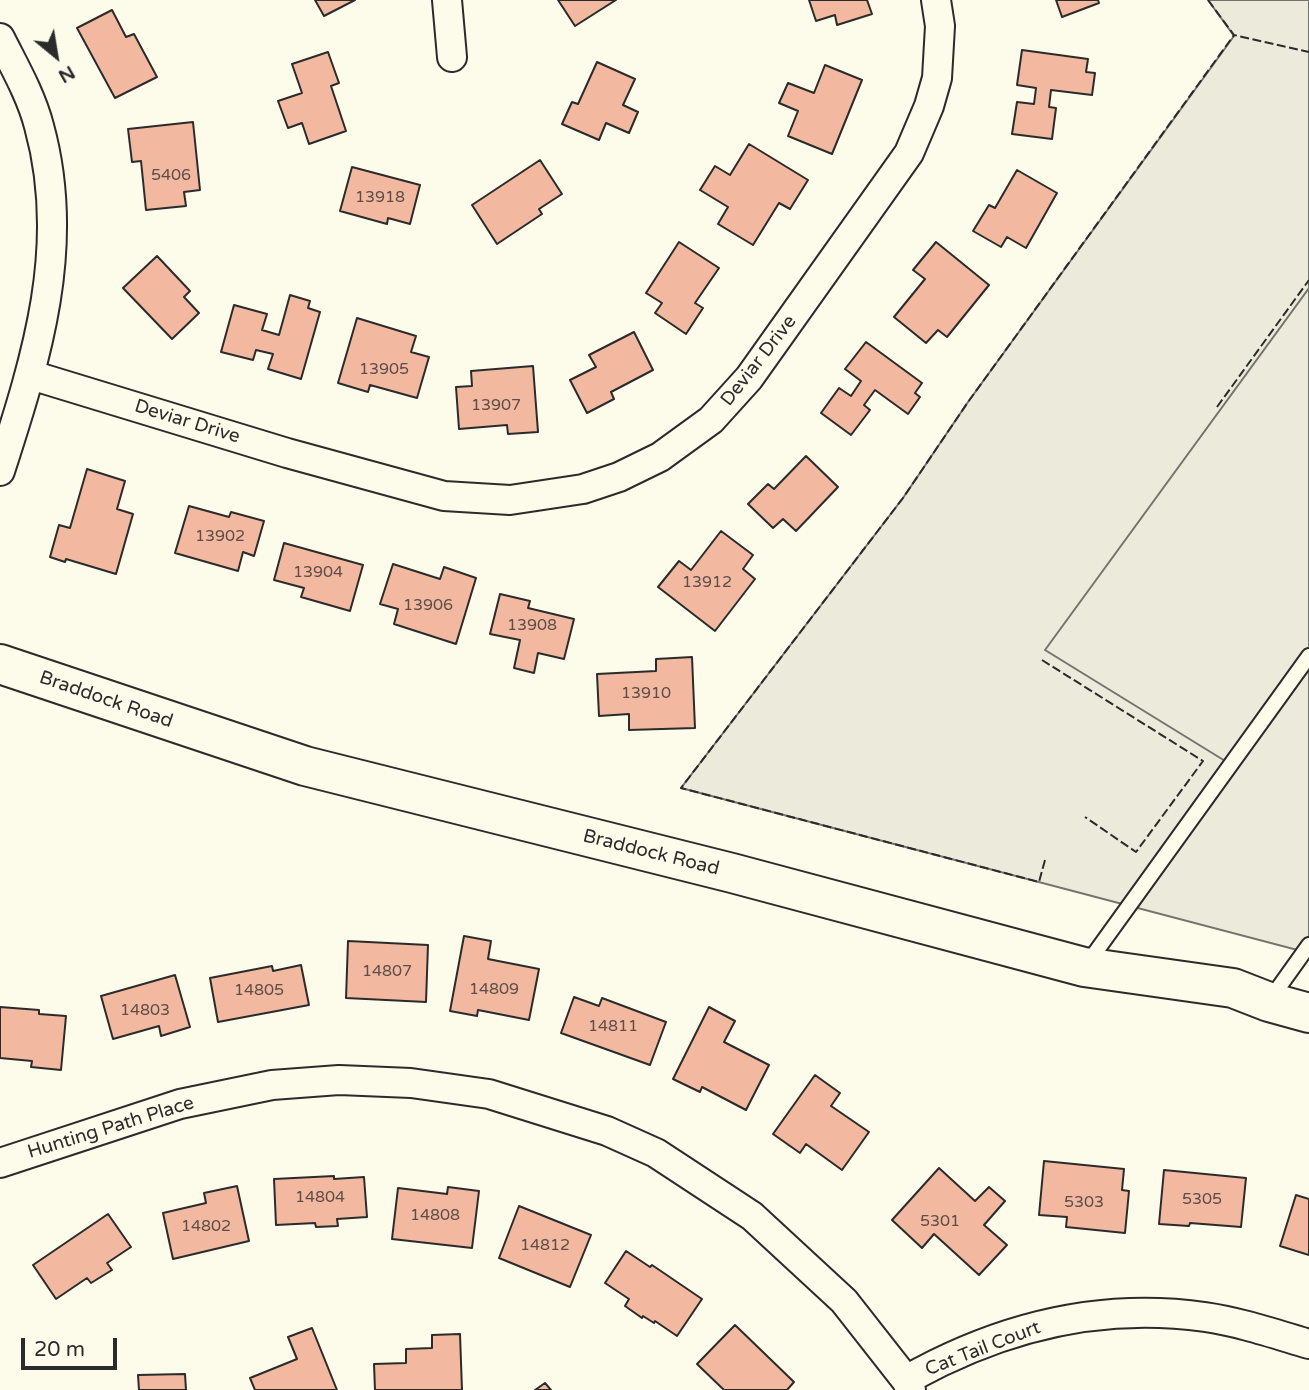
<!DOCTYPE html>
<style>
body{margin:0}
#map{position:relative;width:1309px;height:1390px;overflow:hidden;background:#fdfbea;font-family:"Varela Round",sans-serif}
canvas{display:block}
.north{position:absolute;left:21px;top:21px;width:70px;height:70px;-webkit-text-stroke:5px #fdfbea;paint-order:stroke;rotate:150deg;font-size:19px;font-weight:700;line-height:28px;text-align:center;color:#2b2b2b}
.north::after{content:'';display:block;margin:auto;width:24px;height:32px;background:#2b2b2b;clip-path:polygon(50% 0,100% 100%,50% 72%,0 100%)}
.scale{position:absolute;left:21px;top:1338px;width:96px;height:32px;box-sizing:border-box;border:4px solid #2b2b2b;border-top:0;padding-left:9px;font-size:21px;line-height:24px;white-space:nowrap;color:#2b2b2b;-webkit-text-stroke:5px #fdfbea;paint-order:stroke}
</style>
<div id="map">
<canvas width="1309" height="1390"></canvas>
<div class="north">N</div>
<div class="scale">20 m</div>
</div>
<script>
const context = document.querySelector('canvas').getContext('2d');
context.lineJoin = 'round';
function fill(path, color) {
  context.fillStyle = color;
  context.fill(path, 'evenodd');
}
function stroke(path, color, width, dash) {
  context.strokeStyle = color;
  context.lineWidth = width;
  context.lineCap = dash ? 'butt' : 'round';
  context.setLineDash(dash || []);
  context.stroke(path);
}
function write(font, color, halo, rows, align = 'center') {
  context.font = font + ' "Varela Round",sans-serif';
  context.lineWidth = 5;
  context.setLineDash([]);
  context.textBaseline = 'middle';
  context.strokeStyle = halo;
  context.fillStyle = color;
  for (const [text, x, y, turn = 0] of rows) {
    context.save();
    context.translate(x, y);
    context.rotate((+turn || 0) * Math.PI / 180);
    context.textAlign = isNaN(turn) ? turn : align;
    if (halo) context.strokeText(text, 0, 0);
    context.fillText(text, 0, 0);
    context.restore();
  }
}
const green = new Path2D(`
 M 1208,0 L 1309,0 L 1309,953 L 681,788 L 903,498 L 968,402 L 1234,36 Z`);
fill(green, '#ecebdb');
stroke(green, '#74746e', 2);
const parking = new Path2D(`
 M 1309,288 L 1309,656 L 1230,764 L 1045,650 Z`);
fill(parking, '#eceadb');
stroke(parking, '#74746e', 2);
const building = new Path2D(`
 M 315,0 L 355,0 L 324,16 Z
 M 558,0 L 616,0 L 575,26 Z
 M 809,0 L 867,0 L 872,14 L 837,25 L 835,15 L 816,21 Z
 M 1056,0 L 1098,0 L 1099,3 L 1062,17 Z
 M 112,10 L 126,37 L 134,34 L 157,77 L 115,98 L 77,28 Z
 M 1022,50 L 1088,59 L 1086,72 L 1095,73 L 1092,95 L 1051,90 L 1049,107 L 1056,108 L 1052,139 L 1012,134 L 1017,102 L 1034,104 L 1036,88 L 1017,85 Z
 M 328,52 L 339,83 L 331,86 L 346,131 L 309,144 L 302,123 L 288,128 L 278,101 L 302,93 L 292,64 Z
 M 597,62 L 635,79 L 623,105 L 638,112 L 629,133 L 606,123 L 599,140 L 562,124 L 572,102 L 578,104 Z
 M 825,65 L 862,80 L 832,154 L 788,136 L 798,111 L 779,103 L 788,83 L 814,93 Z
 M 193,122 L 200,190 L 184,192 L 186,206 L 146,210 L 141,161 L 132,162 L 128,129 Z
 M 749,144 L 808,180 L 790,209 L 779,203 L 753,245 L 718,224 L 728,207 L 700,190 L 715,166 L 730,175 Z
 M 540,160 L 562,194 L 539,209 L 542,214 L 497,244 L 472,205 Z
 M 352,167 L 420,185 L 410,224 L 388,218 L 387,224 L 340,211 Z
 M 1017,170 L 1057,193 L 1026,248 L 1007,237 L 1001,247 L 973,231 L 989,205 L 995,208 Z
 M 679,242 L 719,268 L 695,303 L 703,308 L 686,334 L 655,313 L 662,303 L 646,293 Z
 M 936,242 L 989,285 L 947,337 L 938,330 L 926,343 L 894,317 L 925,279 L 913,270 Z
 M 157,256 L 190,291 L 184,297 L 199,313 L 172,339 L 123,288 Z
 M 290,295 L 310,301 L 308,308 L 320,312 L 301,379 L 268,369 L 273,354 L 256,350 L 253,360 L 221,352 L 234,305 L 267,314 L 262,330 L 279,335 Z
 M 357,318 L 416,336 L 411,352 L 429,357 L 417,398 L 370,385 L 368,392 L 338,383 Z
 M 634,332 L 653,370 L 611,392 L 614,399 L 587,413 L 570,380 L 596,367 L 589,355 Z
 M 866,342 L 922,383 L 915,393 L 920,397 L 908,414 L 875,390 L 864,405 L 870,410 L 851,435 L 821,413 L 839,388 L 851,396 L 861,381 L 845,369 Z
 M 533,366 L 538,432 L 508,434 L 507,425 L 459,429 L 456,387 L 472,386 L 471,371 Z
 M 806,456 L 838,487 L 796,531 L 783,519 L 773,528 L 748,504 L 768,484 L 774,489 Z
 M 87,469 L 125,481 L 117,509 L 133,514 L 116,574 L 66,559 L 65,562 L 50,557 L 59,525 L 70,528 Z
 M 189,506 L 229,517 L 231,512 L 264,521 L 254,556 L 243,552 L 238,571 L 175,553 Z
 M 721,531 L 753,555 L 743,569 L 755,579 L 715,631 L 658,587 L 679,561 L 691,570 Z
 M 284,543 L 363,565 L 350,611 L 301,597 L 304,588 L 274,580 Z
 M 393,564 L 440,579 L 444,567 L 476,578 L 456,644 L 394,624 L 398,609 L 380,604 Z
 M 500,594 L 530,601 L 528,608 L 574,619 L 564,659 L 538,653 L 534,673 L 514,668 L 520,640 L 490,634 Z
 M 692,657 L 695,728 L 629,730 L 629,714 L 599,716 L 597,674 L 656,671 L 656,659 Z
 M 464,936 L 491,941 L 488,959 L 539,969 L 529,1020 L 478,1010 L 477,1016 L 450,1011 Z
 M 348,941 L 428,945 L 426,1002 L 346,998 Z
 M 301,965 L 309,1005 L 218,1022 L 210,978 L 272,966 L 273,971 Z
 M 175,975 L 190,1027 L 161,1036 L 159,1026 L 113,1039 L 101,996 Z
 M 574,997 L 599,1006 L 602,998 L 666,1022 L 650,1065 L 561,1033 Z
 M 0,1007 L 39,1010 L 39,1014 L 66,1016 L 61,1070 L 31,1067 L 32,1061 L 0,1058 Z
 M 709,1007 L 735,1021 L 724,1042 L 769,1065 L 746,1110 L 702,1087 L 700,1092 L 673,1079 Z
 M 815,1075 L 840,1093 L 831,1106 L 869,1132 L 842,1170 L 806,1144 L 800,1153 L 773,1134 Z
 M 1044,1161 L 1124,1169 L 1122,1190 L 1129,1191 L 1125,1233 L 1066,1227 L 1067,1217 L 1039,1215 Z
 M 939,1168 L 975,1201 L 989,1187 L 1005,1201 L 984,1225 L 1007,1245 L 979,1275 L 934,1234 L 922,1248 L 892,1220 Z
 M 1164,1170 L 1246,1178 L 1241,1227 L 1190,1223 L 1189,1226 L 1159,1224 Z
 M 334,1176 L 334,1179 L 364,1177 L 367,1217 L 337,1219 L 338,1226 L 316,1227 L 315,1223 L 276,1225 L 274,1179 Z
 M 237,1186 L 249,1241 L 173,1259 L 163,1213 L 206,1203 L 204,1193 Z
 M 448,1187 L 479,1191 L 472,1248 L 392,1239 L 398,1188 L 447,1194 Z
 M 1296,1195 L 1309,1199 L 1309,1255 L 1280,1246 Z
 M 519,1206 L 591,1235 L 570,1287 L 499,1258 Z
 M 108,1214 L 131,1247 L 107,1263 L 112,1270 L 91,1283 L 87,1278 L 56,1299 L 33,1265 Z
 M 626,1251 L 650,1267 L 652,1265 L 702,1299 L 677,1336 L 655,1321 L 654,1323 L 643,1316 L 642,1318 L 625,1306 L 629,1299 L 605,1283 Z
 M 735,1325 L 794,1382 L 787,1390 L 724,1390 L 697,1364 Z
 M 312,1328 L 337,1390 L 255,1390 L 250,1378 L 297,1359 L 288,1337 Z
 M 460,1334 L 462,1390 L 375,1390 L 374,1364 L 406,1363 L 406,1349 L 432,1348 L 432,1335 Z
 M 185,1374 L 186,1390 L 139,1390 L 138,1375 Z
 M 545,1383 L 551,1390 L 535,1390 Z`);
fill(building, '#f2b8a0');
stroke(building, '#2b2b2b', 2);
const lane = new Path2D(`
 M 1087,964 L 1309,656
 M 1269,1001 L 1309,945`);
const street = new Path2D(`
 M 447,0 L 452,57
 M 0,38 C 14,66 31,95 39,126 C 72,245 37,357 0,471
 M 31,375 L 287,453 L 444,496 L 510,500 L 583,489 L 619,477 L 660,457 L 711,420 L 749,378 L 909,153 L 929,106 L 937,78 L 940,26 L 936,0
 M 0,1163 L 180,1104 L 272,1085 L 339,1080 L 411,1083 L 489,1094 L 607,1131 L 656,1153 L 752,1216 L 844,1301 L 906,1380 L 911,1390
 M 906,1380 C 998,1328 1099,1302 1205,1317 C 1240,1322 1275,1334 1309,1344`);
const primary = new Path2D(`
 M 0,664 L 305,766 L 732,873 L 1084,967 L 1233,988 L 1269,1002 L 1309,1013`);
stroke(lane, '#2b2b2b', 18);
stroke(street, '#2b2b2b', 32);
stroke(primary, '#2b2b2b', 42);
stroke(lane, '#fdfbea', 14);
stroke(street, '#fdfbea', 28);
stroke(primary, '#fdfbea', 38);
stroke(new Path2D(`
 M 1208,0 L 1234,35 L 1309,52
 M 1217,407 L 1309,280
 M 1042,660 L 1203,761 L 1136,852 L 1085,817
 M 1045,860 L 1039,882 L 681,788 L 903,498 L 968,402 L 1234,35`), '#2b2b2b', 2, [9, 3.5]);
write('16px', '#5d4e48', null, [
 ["5406",171,176],
 ["13918",380,198],
 ["13905",384,370],
 ["13907",496,406],
 ["13902",220,537],
 ["13904",318,573],
 ["13912",707,583],
 ["13906",428,606],
 ["13908",532,626],
 ["13910",646,694],
 ["14807",387,972],
 ["14809",494,990],
 ["14805",259,991],
 ["14803",145,1011],
 ["14811",613,1027],
 ["14804",320,1198],
 ["5305",1202,1200],
 ["5303",1084,1203],
 ["14808",435,1216],
 ["5301",940,1222],
 ["14802",206,1227],
 ["14812",545,1246]
]);
write('19px', '#2b2b2b', '#fdfbea', [
 ["Deviar Drive",759,361,-52],
 ["Deviar Drive",187,422,17],
 ["Braddock Road",106,700,19],
 ["Braddock Road",651,853,14],
 ["Hunting Path Place",111,1128,-17],
 ["Cat Tail Court",983,1349,-21]
]);
</script>
